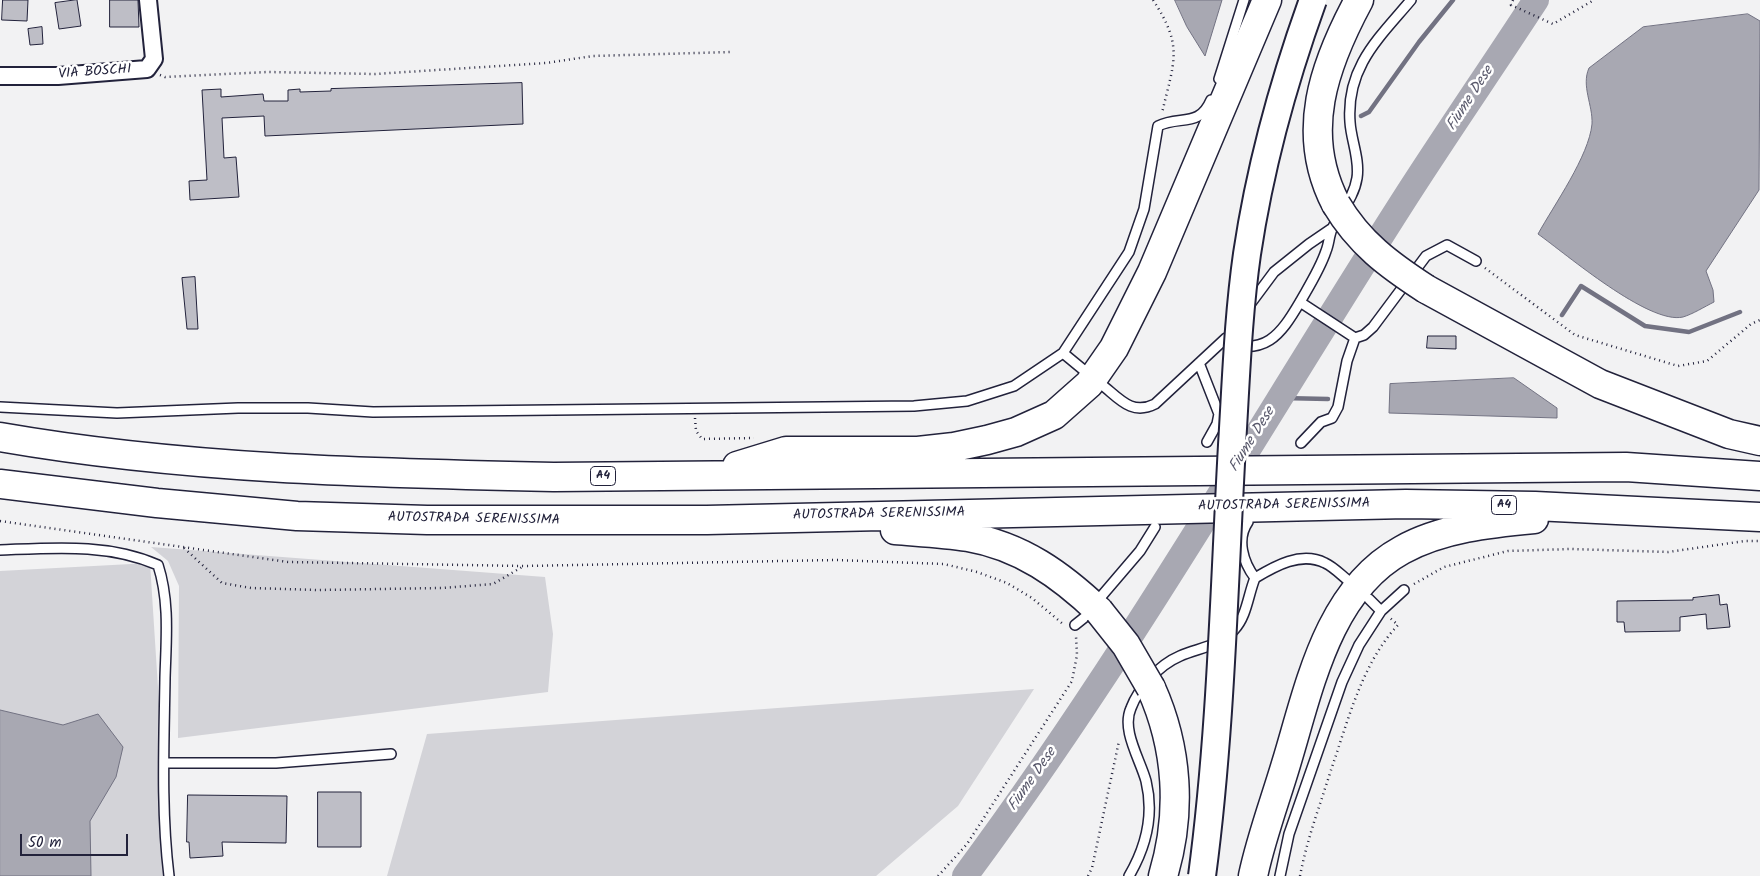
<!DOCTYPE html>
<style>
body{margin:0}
#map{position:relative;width:1760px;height:876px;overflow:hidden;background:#f2f2f3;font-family:Kalam,sans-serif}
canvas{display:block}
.scale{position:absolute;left:20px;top:834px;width:108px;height:22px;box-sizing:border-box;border:2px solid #22223b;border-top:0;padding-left:6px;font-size:15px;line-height:18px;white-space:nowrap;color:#22223b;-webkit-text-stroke:4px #fff;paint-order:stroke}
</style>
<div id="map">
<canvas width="1760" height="876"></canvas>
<div class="scale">50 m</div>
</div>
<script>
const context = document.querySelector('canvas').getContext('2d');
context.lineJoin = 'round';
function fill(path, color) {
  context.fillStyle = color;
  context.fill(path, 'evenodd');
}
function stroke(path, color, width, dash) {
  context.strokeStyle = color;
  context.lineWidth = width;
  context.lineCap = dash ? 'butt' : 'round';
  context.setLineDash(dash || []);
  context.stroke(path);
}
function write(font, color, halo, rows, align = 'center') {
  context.font = font + ' Kalam,sans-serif';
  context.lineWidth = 5;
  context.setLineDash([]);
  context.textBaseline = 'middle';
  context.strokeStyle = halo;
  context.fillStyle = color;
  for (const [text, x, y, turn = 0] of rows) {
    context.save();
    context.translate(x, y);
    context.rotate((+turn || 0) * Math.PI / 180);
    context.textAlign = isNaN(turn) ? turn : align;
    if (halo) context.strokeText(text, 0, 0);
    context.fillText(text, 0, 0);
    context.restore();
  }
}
fill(new Path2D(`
 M 151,547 L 545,577 L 553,634 L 548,692 L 178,738 L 179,586 L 168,561 Z
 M 150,563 L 165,797 L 164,876 L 0,876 L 0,571 Z
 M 1034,689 L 958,806 L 876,876 L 387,876 L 427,734 Z`), '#d3d3d8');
const water = new Path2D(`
 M 1175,0 L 1222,0 L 1205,56 L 1187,27 Z
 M 1748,14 L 1760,21 L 1759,190 L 1706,271 L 1713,290 L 1714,302 C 1704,307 1693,314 1683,317 C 1649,325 1566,254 1538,234 C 1554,205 1589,156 1592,124 C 1593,105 1581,86 1589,68 L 1643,27 Z
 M 1514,378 L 1557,408 L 1557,418 L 1389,413 L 1390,384 Z
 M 0,710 L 63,725 L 98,714 L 123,747 L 116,777 L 90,821 L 91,876 L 0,876 Z`);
fill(water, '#a8a8b2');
stroke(water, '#727282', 1);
stroke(new Path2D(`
 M 1361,116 L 1369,112 L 1419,42 L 1453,0
 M 1562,315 L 1581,286 L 1645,326 L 1689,332 L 1740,312
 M 1282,398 L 1328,399`), '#727282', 4.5);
stroke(new Path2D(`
 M 965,876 C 1124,662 1257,430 1400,206 C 1444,137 1491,69 1536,0`), '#a8a8b2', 26);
const building = new Path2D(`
 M 3,0 L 28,0 L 27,21 L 2,20 Z
 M 77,0 L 81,26 L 59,29 L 55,3 Z
 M 110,0 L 138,0 L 139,27 L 110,27 Z
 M 42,27 L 43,44 L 30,45 L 28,29 Z
 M 522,83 L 523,124 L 265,136 L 264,116 L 222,118 L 224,158 L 236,157 L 239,197 L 190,200 L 189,181 L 207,180 L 202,90 L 221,89 L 221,97 L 263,94 L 264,101 L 288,101 L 288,90 L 300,89 L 300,92 L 331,91 L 331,89 Z
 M 195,277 L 198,329 L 187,329 L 182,278 Z
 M 1428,336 L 1456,336 L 1456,349 L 1427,348 Z
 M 1719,595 L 1720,605 L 1727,604 L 1730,627 L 1707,629 L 1706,614 L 1680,617 L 1680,631 L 1625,632 L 1624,622 L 1617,622 L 1617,601 L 1693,600 L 1693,598 Z
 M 318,792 L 361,792 L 361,847 L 318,847 Z
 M 188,795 L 287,796 L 286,843 L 222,842 L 223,856 L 190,858 L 189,842 L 187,842 Z`);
fill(building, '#bebec6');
stroke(building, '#22223b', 1);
const lane = new Path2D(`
 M 1219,79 L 1244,0
 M 1300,302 C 1309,286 1320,269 1326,251 C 1329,244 1329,236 1332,229 C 1340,212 1354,198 1357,178 C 1360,159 1351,140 1350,122 C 1346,67 1379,38 1411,0
 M 1248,307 L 1274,272 L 1309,244 L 1331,229
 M 1223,342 C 1265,356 1280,336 1300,302 L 1355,338 L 1364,335 L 1373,327 L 1426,256 L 1447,245 L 1476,261
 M 1063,353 L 1086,372
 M 1199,363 L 1219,414 L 1217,424 L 1207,442
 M 1101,384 C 1119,398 1131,416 1155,404 L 1226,338
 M 0,407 L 117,413 L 238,408 L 308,408 L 373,412 L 914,406 L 967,401 L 1014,386 L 1063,353 L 1129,252 L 1144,209 L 1158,126 C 1180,115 1199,128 1211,100
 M 1301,443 L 1321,422 L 1332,418 L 1338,407 L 1347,361 L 1355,338
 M 1248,522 C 1236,539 1243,562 1255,578 C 1275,566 1301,551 1325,563 C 1334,567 1342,576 1350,582
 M 0,550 C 53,548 108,543 158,565 C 170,602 166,641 165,678 C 164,744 161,811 169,876
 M 1099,599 L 1140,551 L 1155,527
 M 1369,599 L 1381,611 L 1404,590
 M 1075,625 L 1085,617
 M 164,763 L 276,763 L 391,754
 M 1129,876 C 1146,847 1154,814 1146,781 C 1140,759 1121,730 1131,708 C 1139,687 1159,665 1180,656 C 1198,648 1221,646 1234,630 C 1247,616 1248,595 1255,578
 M 1280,876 L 1289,834 L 1342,682 L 1359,645 L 1381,611`);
const street = new Path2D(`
 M 0,76 L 58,76 L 147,69 L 154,59 L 148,0`);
const highway = new Path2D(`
 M 1336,204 C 1299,133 1324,65 1359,0
 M 1426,289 L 1600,384 L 1729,434 L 1760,441
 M 0,437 C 183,469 369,473 554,477 L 1626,467 L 1760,476
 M 737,466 L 786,451 L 918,451 L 954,447 L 987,440 L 1016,432 L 1054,415 L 1089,384 L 1114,348 L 1152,272 L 1267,0
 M 0,484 L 157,503 L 297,516 L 427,520 L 707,520 L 1406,504 L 1535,506 L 1760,517
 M 895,530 C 919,532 944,533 968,537 C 1021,546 1061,575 1099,611
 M 1151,688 C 1178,748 1182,813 1163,876
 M 1253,876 C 1261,838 1275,801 1286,764 C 1309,689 1327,591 1402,550 C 1441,528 1491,523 1534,519`);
stroke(lane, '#22223b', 12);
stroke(street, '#22223b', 20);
stroke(highway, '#22223b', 31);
stroke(new Path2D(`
 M 1153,0 C 1184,47 1174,61 1162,113
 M 1513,0 L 1511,5 L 1553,24 L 1594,0
 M 160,75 L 165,77 L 268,72 L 375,74 L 546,63 L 593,56 L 731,52
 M 1485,268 L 1575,335 L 1678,366 L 1707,361 L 1751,324 L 1760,320
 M 695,418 L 696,431 L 702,439 L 754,438
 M 0,521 L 288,562 L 524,566 L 835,560 L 944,564 L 977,572 L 1007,583 L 1032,598 L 1063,624
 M 184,548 L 222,583 L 251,588 L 318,590 L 442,588 L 493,584 L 522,567
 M 1414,584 L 1444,567 L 1508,551 L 1571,549 L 1668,552 L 1745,541 L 1760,541
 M 938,876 L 967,844 L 1072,681 L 1077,655 L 1076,636
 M 1088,876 L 1092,868 L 1119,741
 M 1300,876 C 1307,839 1320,805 1331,770 C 1348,721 1362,663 1398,625 L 1390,618`), '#22223b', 2.5, [1, 4]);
stroke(lane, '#fff', 9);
stroke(street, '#fff', 16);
stroke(highway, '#fff', 28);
const primaryBridge = new Path2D(`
 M 1202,876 C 1221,734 1224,588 1232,445 C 1236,381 1238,317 1247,254 C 1260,167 1283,83 1313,0`);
const highwayBridge = new Path2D(`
 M 1336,204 C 1359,243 1389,265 1426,289
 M 1099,611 L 1126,645 L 1151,688`);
stroke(primaryBridge, '#22223b', 30, []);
stroke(highwayBridge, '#22223b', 31, []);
stroke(primaryBridge, '#fff', 26);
stroke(highwayBridge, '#fff', 28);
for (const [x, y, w] of [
 [603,476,25],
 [1504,505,25]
]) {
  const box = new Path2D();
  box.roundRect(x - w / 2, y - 9.5, w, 19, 4);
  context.fillStyle = '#fff';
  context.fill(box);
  stroke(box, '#22223b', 1);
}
write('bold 12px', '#22223b', null, [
 ["A4",603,476],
 ["A4",1504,505]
]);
write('14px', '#22223b', '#fff', [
 ["VIA BOSCHI",95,73,-4],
 ["AUTOSTRADA SERENISSIMA",1284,506,-1],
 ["AUTOSTRADA SERENISSIMA",879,515,-1],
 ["AUTOSTRADA SERENISSIMA",474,520,1]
]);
write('italic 15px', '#58586b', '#fff', [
 ["Fiume Dese",1471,99,-57],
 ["Fiume Dese",1253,440,-58],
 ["Fiume Dese",1033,780,-55]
]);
</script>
